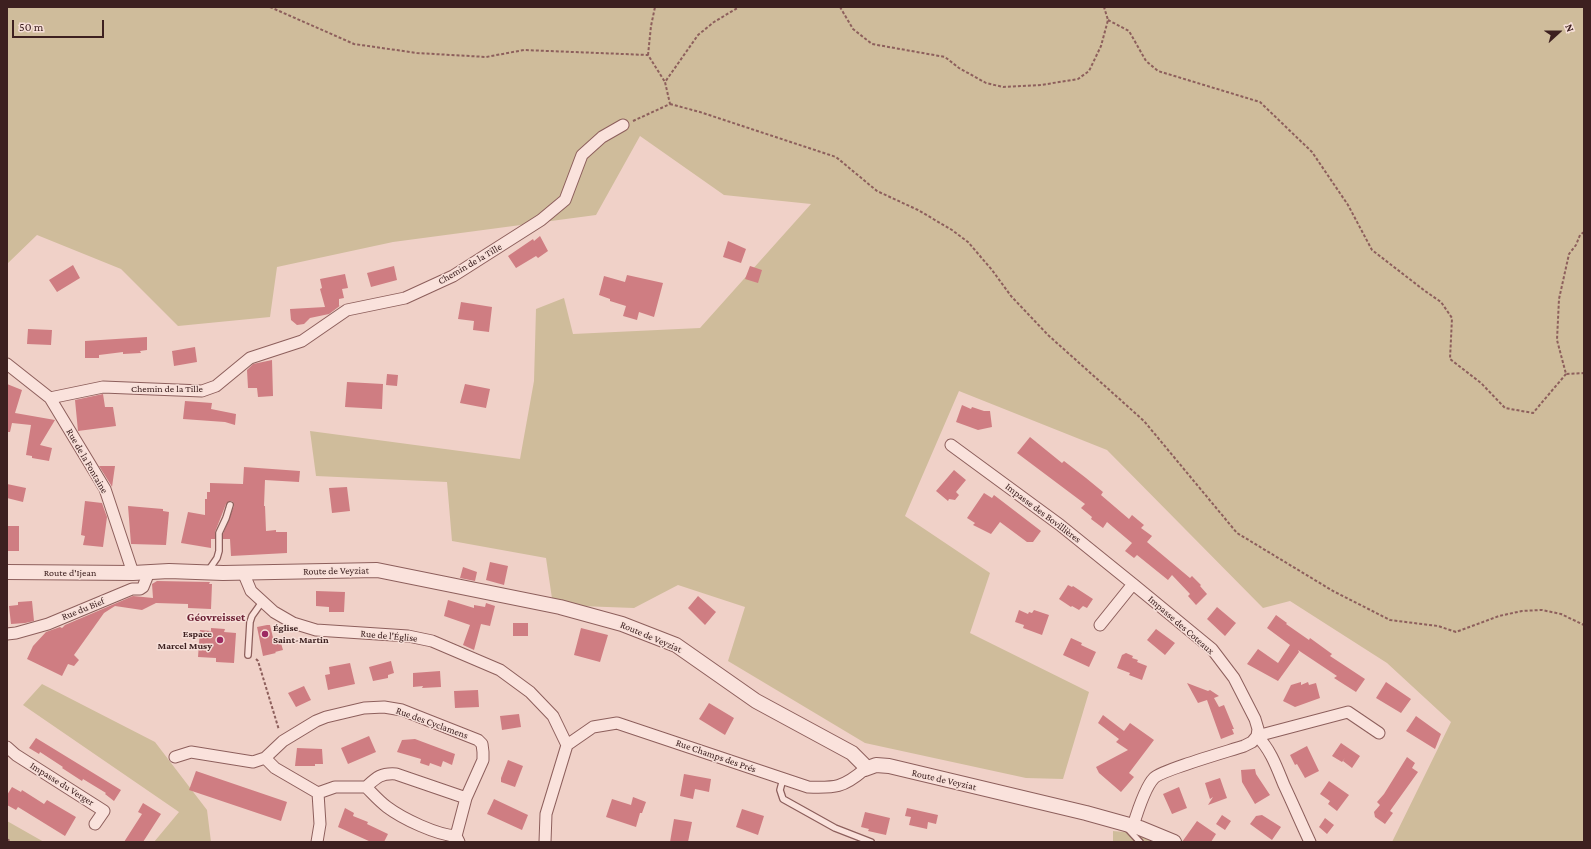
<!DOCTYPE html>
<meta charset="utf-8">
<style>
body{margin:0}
#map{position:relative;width:1591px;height:849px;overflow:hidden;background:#f0d1c8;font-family:"Crimson Pro",serif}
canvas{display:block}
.frame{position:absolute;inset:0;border:8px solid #3d2020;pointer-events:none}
.north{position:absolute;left:1539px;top:12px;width:40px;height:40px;-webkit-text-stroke:3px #f7dfd8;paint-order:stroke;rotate:69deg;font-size:11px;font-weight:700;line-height:16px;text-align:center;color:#3d2020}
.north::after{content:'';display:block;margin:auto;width:14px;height:18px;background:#3d2020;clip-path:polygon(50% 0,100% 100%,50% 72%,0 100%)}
.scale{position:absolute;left:12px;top:20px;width:92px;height:18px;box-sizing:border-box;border:2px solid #3d2020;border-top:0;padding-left:5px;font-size:12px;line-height:14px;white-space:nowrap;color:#3d2020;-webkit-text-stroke:3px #f7dfd8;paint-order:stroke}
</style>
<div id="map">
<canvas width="1591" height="849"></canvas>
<div class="frame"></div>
<div class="north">N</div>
<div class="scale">50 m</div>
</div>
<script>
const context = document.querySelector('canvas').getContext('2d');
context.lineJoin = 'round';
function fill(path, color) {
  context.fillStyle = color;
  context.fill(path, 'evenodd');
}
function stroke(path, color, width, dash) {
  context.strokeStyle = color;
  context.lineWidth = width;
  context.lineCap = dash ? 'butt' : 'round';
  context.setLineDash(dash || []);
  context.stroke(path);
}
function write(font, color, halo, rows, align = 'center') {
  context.font = font + ' "Crimson Pro",serif';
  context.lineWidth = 3;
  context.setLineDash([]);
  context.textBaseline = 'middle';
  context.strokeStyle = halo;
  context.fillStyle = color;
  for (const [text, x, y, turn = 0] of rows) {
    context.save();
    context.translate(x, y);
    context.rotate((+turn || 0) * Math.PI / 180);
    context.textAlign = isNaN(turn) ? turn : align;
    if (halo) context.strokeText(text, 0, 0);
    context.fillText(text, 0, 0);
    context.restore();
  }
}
fill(new Path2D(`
 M 7,7 L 1584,7 L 1584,842 L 1392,842 L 1451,722 L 1387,663 L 1290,601 L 1263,608 L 1107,450 L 959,391 L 905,516 L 990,573 L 970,633 L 1089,692 L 1063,779 L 1026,778 L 865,743 L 728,661 L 745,607 L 678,585 L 634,608 L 553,605 L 546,558 L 452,541 L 447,482 L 316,476 L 310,431 L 520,459 L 534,381 L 536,309 L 564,298 L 573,334 L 700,328 L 811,204 L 724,195 L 640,136 L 596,215 L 393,242 L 277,267 L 270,317 L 178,326 L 121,269 L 37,235 L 7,264 Z
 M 42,684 L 155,742 L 207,810 L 211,842 L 154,842 L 179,812 L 23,705 Z
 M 7,821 L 44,842 L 7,842 Z
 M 1113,831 L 1178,837 L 1184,842 L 1113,842 Z`), '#cfbc9b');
fill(new Path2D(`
 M 540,236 L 548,251 L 538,258 L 536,256 L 516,268 L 508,256 L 533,239 L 534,241 Z
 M 728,241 L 746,249 L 741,263 L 723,257 Z
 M 73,265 L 80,278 L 57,292 L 49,280 Z
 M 394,266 L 397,280 L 371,287 L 367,273 Z
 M 750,266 L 762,270 L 758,283 L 745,279 Z
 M 345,274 L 348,288 L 342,289 L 344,298 L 339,299 L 339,306 L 341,305 L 329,314 L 310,318 L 304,324 L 297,325 L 291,320 L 290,309 L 325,307 L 320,289 L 322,288 L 320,279 Z
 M 627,275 L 663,283 L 654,317 L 639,312 L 637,320 L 623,316 L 626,306 L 610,301 L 610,299 L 599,295 L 604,276 L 625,282 Z
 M 461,302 L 492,307 L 489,332 L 473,330 L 474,321 L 458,319 Z
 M 28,329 L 52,330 L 51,345 L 27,344 Z
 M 147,337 L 147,350 L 140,351 L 141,353 L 123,354 L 123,352 L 99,355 L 99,358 L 85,358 L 85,341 Z
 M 195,347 L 197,362 L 174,366 L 172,351 Z
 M 272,360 L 273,396 L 258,397 L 257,388 L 248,388 L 247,370 L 253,364 Z
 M 387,374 L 398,375 L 397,386 L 386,385 Z
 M 347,382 L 383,384 L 382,409 L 345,407 Z
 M 7,384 L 22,390 L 15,413 L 55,420 L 40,445 L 52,448 L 49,461 L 32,458 L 32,456 L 26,455 L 31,425 L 12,423 L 10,432 L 7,432 Z
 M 465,384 L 490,389 L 486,408 L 460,403 Z
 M 103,394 L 105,407 L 113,407 L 116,426 L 78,431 L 75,400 Z
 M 185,401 L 212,403 L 211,409 L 236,414 L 235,425 L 225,422 L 183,419 Z
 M 962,405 L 971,409 L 972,407 L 984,411 L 990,411 L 992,427 L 978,430 L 956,422 Z
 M 1030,437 L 1062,463 L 1064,461 L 1086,478 L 1103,492 L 1101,495 L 1129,519 L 1132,515 L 1144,525 L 1141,528 L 1152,536 L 1147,542 L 1190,578 L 1192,576 L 1201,585 L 1200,586 L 1207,594 L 1196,605 L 1188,596 L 1190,594 L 1172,575 L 1168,580 L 1137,555 L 1134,558 L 1125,551 L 1132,543 L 1107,522 L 1103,528 L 1091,519 L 1092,517 L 1081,508 L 1085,504 L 1017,453 Z
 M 99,466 L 115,466 L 112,487 L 111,485 Z
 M 244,467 L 300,471 L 299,482 L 265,480 L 264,506 L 265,506 L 266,531 L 276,530 L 276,532 L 287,532 L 287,553 L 231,556 L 230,539 L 223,539 L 223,534 L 234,506 L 233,502 L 231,501 L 226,504 L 215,532 L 215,539 L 211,539 L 211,548 L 181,543 L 188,512 L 205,515 L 205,499 L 207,499 L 207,492 L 210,492 L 210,483 L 243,484 Z
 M 954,470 L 966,480 L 956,492 L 959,495 L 955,500 L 949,499 L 948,501 L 936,491 Z
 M 7,484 L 26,488 L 23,502 L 7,498 Z
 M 347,487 L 350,511 L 332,513 L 329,488 Z
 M 984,493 L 992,498 L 994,495 L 1041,531 L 1033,542 L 1027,542 L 1000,522 L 991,534 L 973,525 L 975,523 L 967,518 Z
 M 85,501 L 102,503 L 104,509 L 107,517 L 103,547 L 83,545 L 85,536 L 81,535 Z
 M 128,506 L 163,509 L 163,511 L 169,512 L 166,545 L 131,544 Z
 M 7,526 L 19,526 L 19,551 L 7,551 Z
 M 490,562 L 508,566 L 504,585 L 486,580 Z
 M 463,567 L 477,572 L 475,581 L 460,578 Z
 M 157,581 L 210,582 L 209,584 L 212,584 L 211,609 L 188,608 L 188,604 L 156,603 L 142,610 L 115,606 L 104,613 L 74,655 L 79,660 L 74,666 L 68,664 L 62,676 L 27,659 L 33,646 L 46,632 L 60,627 L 62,628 L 65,625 L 133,596 L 153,598 L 152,584 Z
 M 1068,585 L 1072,587 L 1073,586 L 1093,599 L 1087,608 L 1083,606 L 1079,610 L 1072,606 L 1071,607 L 1059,599 Z
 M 316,591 L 345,592 L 344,612 L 329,612 L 329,607 L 316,606 Z
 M 698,596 L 716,612 L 705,625 L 688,608 Z
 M 448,600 L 474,608 L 474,605 L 485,607 L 486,603 L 495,606 L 490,626 L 481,624 L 474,650 L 463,645 L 470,625 L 444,616 Z
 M 32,601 L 34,621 L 25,623 L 11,624 L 9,606 L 18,605 L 18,602 Z
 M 1217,607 L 1236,623 L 1225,636 L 1207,619 Z
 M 1019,610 L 1028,614 L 1029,612 L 1032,613 L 1034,610 L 1049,615 L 1042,635 L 1023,628 L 1024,625 L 1015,622 Z
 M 1276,615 L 1287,623 L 1286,624 L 1309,640 L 1310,638 L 1332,654 L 1330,656 L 1365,679 L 1356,692 L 1334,678 L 1337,676 L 1298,650 L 1299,652 L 1278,681 L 1247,664 L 1258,649 L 1278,663 L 1290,645 L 1267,628 Z
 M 513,623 L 528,623 L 528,636 L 513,636 Z
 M 267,625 L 270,625 L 274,642 L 280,640 L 283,650 L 275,652 L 276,653 L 263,656 L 257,627 Z
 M 211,628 L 225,629 L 224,632 L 236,633 L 234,663 L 216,662 L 216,658 L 198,657 L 200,630 L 211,631 Z
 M 581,628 L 608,635 L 600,662 L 574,655 Z
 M 1156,629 L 1175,643 L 1165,655 L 1147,640 Z
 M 1071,638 L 1082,643 L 1081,645 L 1096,652 L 1089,667 L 1063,655 Z
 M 1126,653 L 1133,656 L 1132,658 L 1138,660 L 1137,662 L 1147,666 L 1142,680 L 1129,675 L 1130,673 L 1117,668 L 1122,655 Z
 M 391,661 L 394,673 L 388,675 L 388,678 L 373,681 L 369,667 Z
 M 350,663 L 355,684 L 328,690 L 325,675 L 330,674 L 329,667 Z
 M 440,671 L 441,687 L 422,688 L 423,686 L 413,687 L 413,673 Z
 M 1301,682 L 1301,685 L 1308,682 L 1309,685 L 1316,683 L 1320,698 L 1295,707 L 1283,701 L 1291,685 Z
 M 1386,682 L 1411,699 L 1401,713 L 1376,698 Z
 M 1187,683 L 1208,691 L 1210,690 L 1219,696 L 1214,698 L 1219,707 L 1224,705 L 1234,729 L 1232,729 L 1234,734 L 1221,739 L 1207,700 L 1198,703 Z
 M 304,686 L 311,700 L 296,707 L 288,693 Z
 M 478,690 L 479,707 L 455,708 L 454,691 Z
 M 709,703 L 734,718 L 725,735 L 699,719 Z
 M 519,714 L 521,727 L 502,730 L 500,716 Z
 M 1103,715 L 1124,731 L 1130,723 L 1154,740 L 1129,773 L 1134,777 L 1121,792 L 1099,773 L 1096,767 L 1128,750 L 1116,742 L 1119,739 L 1098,723 Z
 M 1416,716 L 1441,734 L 1435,749 L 1406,731 Z
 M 369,736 L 376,752 L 348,764 L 341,748 Z
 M 36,738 L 121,790 L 114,801 L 105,794 L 106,793 L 83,779 L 82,781 L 62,768 L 63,767 L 40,752 L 39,754 L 29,748 Z
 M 415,739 L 455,754 L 452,765 L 443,761 L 441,767 L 430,763 L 429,766 L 420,763 L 421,759 L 397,752 L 402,740 Z
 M 1341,743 L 1360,756 L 1352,768 L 1343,761 L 1345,758 L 1342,762 L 1332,756 Z
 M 1307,746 L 1319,771 L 1305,778 L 1297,764 L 1295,765 L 1290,755 Z
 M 297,748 L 322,749 L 323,764 L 315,764 L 315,766 L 295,766 Z
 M 1407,757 L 1415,763 L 1412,768 L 1418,772 L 1390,811 L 1393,813 L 1385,824 L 1375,817 L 1374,812 L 1380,805 L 1377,802 L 1384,794 Z
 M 508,760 L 523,766 L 515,787 L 501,782 L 501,778 Z
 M 1255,769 L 1256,774 L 1270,795 L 1255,804 L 1242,782 L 1241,770 Z
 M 196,771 L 287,802 L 281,821 L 189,790 Z
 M 684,774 L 711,779 L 709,792 L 695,789 L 693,799 L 680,796 Z
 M 1220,778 L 1227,798 L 1208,805 L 1213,797 L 1210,799 L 1205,783 Z
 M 1329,781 L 1349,795 L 1337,811 L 1328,804 L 1330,801 L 1320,794 Z
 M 12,787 L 21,792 L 22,790 L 44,804 L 47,800 L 76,817 L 65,836 L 18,807 L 16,810 L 7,805 L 7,795 Z
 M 1179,787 L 1187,808 L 1172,814 L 1163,794 Z
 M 633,797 L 646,802 L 642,813 L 640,813 L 636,827 L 606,817 L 612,799 L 631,805 Z
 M 494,799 L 528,815 L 522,830 L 487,814 Z
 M 143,803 L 161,814 L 143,842 L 124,842 L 142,814 L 138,812 Z
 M 345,808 L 354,813 L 353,816 L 368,822 L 367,824 L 388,834 L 384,842 L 371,842 L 338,827 Z
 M 907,808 L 938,815 L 936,824 L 928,822 L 927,829 L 909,825 L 911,817 L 905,816 Z
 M 742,809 L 764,816 L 758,835 L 736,827 Z
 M 865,812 L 890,818 L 886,835 L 868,831 L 869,829 L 861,827 Z
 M 1222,815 L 1231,821 L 1225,830 L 1216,824 Z
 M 1262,815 L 1281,827 L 1272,840 L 1250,824 L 1256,816 Z
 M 1325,818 L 1334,825 L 1327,834 L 1319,827 Z
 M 674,819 L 692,822 L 688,842 L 670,842 Z
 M 1197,821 L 1216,834 L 1211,842 L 1182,842 Z`), '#cf7d82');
const service = new Path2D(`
 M 208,571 L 217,558 L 219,551 L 219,533 L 226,518 L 230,505
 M 248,655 L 250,622 L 252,616 L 262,602
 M 783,779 L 780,790 L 783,799 L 835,828 L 871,842
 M 1127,828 L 1140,842`);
const minor = new Path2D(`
 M 7,364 L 50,398 L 105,489 L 133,573
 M 50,398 L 103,387 L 202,391 L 216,386 L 250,358 L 302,341 L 347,310 L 405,298 L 453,276 L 541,220 L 565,200 L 582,155 L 602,137 L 623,125
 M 951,445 L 1060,525 L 1133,584
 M 243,572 L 251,591 L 274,612 L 293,623 L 316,630 L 408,636 L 432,641 L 500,670 L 530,692 L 553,716 L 567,745
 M 1100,625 L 1133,584 L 1212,649 L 1234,678 L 1255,719 L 1258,729 L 1257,736 L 1252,742 L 1244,746 C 1229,751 1162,770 1154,778 C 1145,787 1137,813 1133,826
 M 7,634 L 16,633 L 48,624 L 132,589 L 140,589 L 143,587 L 149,572
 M 567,745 L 593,727 L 617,723 L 808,787 C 835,788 843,788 865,769
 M 7,747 L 16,755 L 104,811 L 95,824
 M 175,757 L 191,752 L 253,762 L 265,758
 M 366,787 C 377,777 381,773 396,774 L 466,798
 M 456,836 L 466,798 L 483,760 L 483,752 L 482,744 L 478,740 L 402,710 L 384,707 L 364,708 L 326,717 L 316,721 L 283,741 L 265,758 L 275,768 L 318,793 L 335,787 L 366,787 C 373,794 379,801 387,807 C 403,819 437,835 456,836 L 459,842
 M 317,842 L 320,824 L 318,793
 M 545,842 L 546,814 L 567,745
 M 1310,842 C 1301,823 1293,804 1284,785 C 1277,768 1271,750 1257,736 L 1348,712 L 1379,733`);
const tertiary = new Path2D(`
 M 7,572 L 133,573 L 169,571 L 223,573 L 377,570 L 560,607 L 622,624 L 676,645 L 756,701 L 852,753 L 863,764 L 865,769 L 876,765 L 889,766 L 1086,813 L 1140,828 L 1174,842`);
stroke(service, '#8d5f5c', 8);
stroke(minor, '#8d5f5c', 13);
stroke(tertiary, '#8d5f5c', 16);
stroke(new Path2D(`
 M 270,7 L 354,44 L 417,53 L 486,57 L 524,50 L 648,55 L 665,82
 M 840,7 L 853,29 L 872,44 L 945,57 L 959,68 L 986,83 L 1003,87 L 1041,85 L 1078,79 L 1089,71 L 1101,46 L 1108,20 L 1104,7
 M 1108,20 L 1129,31 L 1146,61 L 1158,71 L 1260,102 L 1312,152 L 1348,205 L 1372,250 L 1425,291 L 1441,302 L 1452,318 L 1450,359 L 1481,383 L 1505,408 L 1533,413 L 1566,374
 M 648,55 L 651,26 L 655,7
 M 670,104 L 700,112 L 836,157 L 877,191 L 918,210 L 952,230 L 968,242 L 992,270 L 1011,296 L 1048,335 L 1144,421 L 1237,533 L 1333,591 L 1390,620 L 1438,626 L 1456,632 L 1499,616 L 1522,611 L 1542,610 L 1561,614 L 1584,625
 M 633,121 L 670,104 L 665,82 L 698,35 L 714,22 L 739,7
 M 1584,232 L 1580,235 L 1576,245 L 1569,254 L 1559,299 L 1557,340 L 1566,374 L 1584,373
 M 256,659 L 258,661 L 279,730
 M 7,839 L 11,842`), '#8d5f5c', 2, [3, 2]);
stroke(service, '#fae2dc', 5.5);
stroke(minor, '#fae2dc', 11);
stroke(tertiary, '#fae2dc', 14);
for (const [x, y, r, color] of [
 [265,634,4,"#9d2a62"],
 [220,640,4,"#9d2a62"]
]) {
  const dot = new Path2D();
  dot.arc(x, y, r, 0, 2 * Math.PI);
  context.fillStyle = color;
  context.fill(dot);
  stroke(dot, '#f7dfd8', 1.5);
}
write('10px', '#3d2020', '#f7dfd8', [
 ["Chemin de la Tille",470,264,-30],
 ["Chemin de la Tille",167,389],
 ["Rue de la Fontaine",87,461,60],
 ["Impasse des Bovillières",1043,513,37],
 ["Route de Veyziat",336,571,-1],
 ["Route d'Ijean",70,573],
 ["Rue du Bief",83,609,-22],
 ["Impasse des Coteaux",1181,625,41],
 ["Rue de l'Église",389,636,5],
 ["Route de Veyziat",651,637,23],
 ["Rue des Cyclamens",432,723,20],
 ["Rue Champs des Prés",716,756,19],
 ["Route de Veyziat",944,780,13],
 ["Impasse du Verger",62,784,32]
]);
write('bold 10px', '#3d2020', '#f7dfd8', [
 ["Église",273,628],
 ["Saint-Martin",273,640],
 ["Espace",212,634,"right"],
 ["Marcel Musy",212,646,"right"]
], 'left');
write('bold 12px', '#6b1e33', '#f7dfd8', [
 ["Géovreisset",216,617]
]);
</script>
